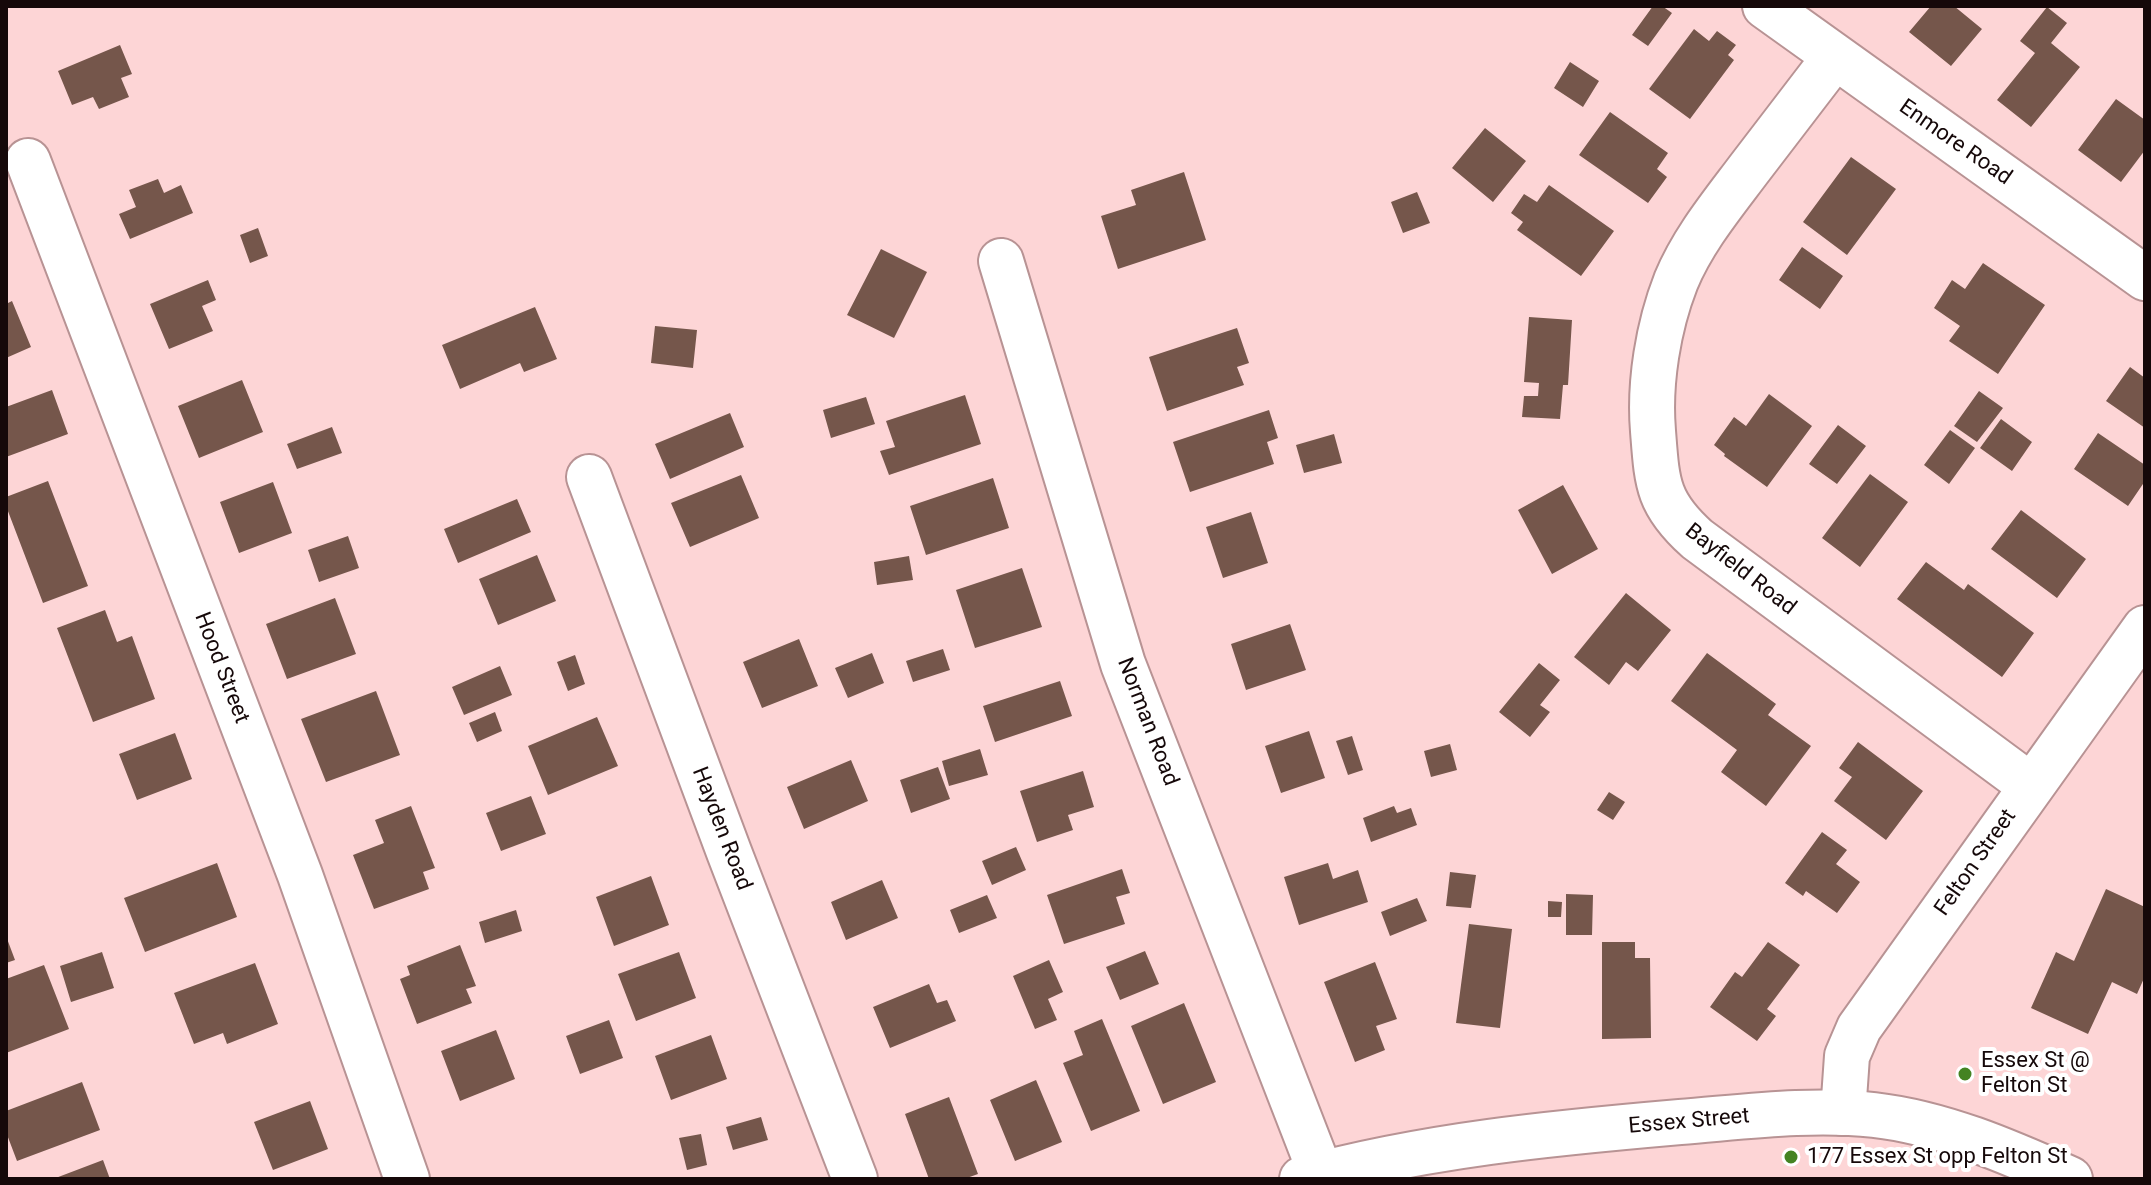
<!DOCTYPE html>
<style>
body{margin:0}
#map{position:relative;width:2151px;height:1185px;overflow:hidden;background:#fdd5d6;font-family:Roboto,sans-serif}
canvas{display:block}
.frame{position:absolute;inset:0;border:8px solid #150809;pointer-events:none}
</style>
<div id="map">
<canvas width="2151" height="1185"></canvas>
<div class="frame"></div>
</div>
<script>
const context = document.querySelector('canvas').getContext('2d');
context.lineJoin = 'round';
function fill(path, color) {
  context.fillStyle = color;
  context.fill(path, 'evenodd');
}
function stroke(path, color, width, dash) {
  context.strokeStyle = color;
  context.lineWidth = width;
  context.lineCap = dash ? 'butt' : 'round';
  context.setLineDash(dash || []);
  context.stroke(path);
}
function write(font, color, halo, rows, align = 'center') {
  context.font = font + ' Roboto,sans-serif';
  context.lineWidth = 8;
  context.setLineDash([]);
  context.textBaseline = 'middle';
  context.strokeStyle = halo;
  context.fillStyle = color;
  for (const [text, x, y, turn = 0] of rows) {
    context.save();
    context.translate(x, y);
    context.rotate((+turn || 0) * Math.PI / 180);
    context.textAlign = isNaN(turn) ? turn : align;
    if (halo) context.strokeText(text, 0, 0);
    context.fillText(text, 0, 0);
    context.restore();
  }
}
fill(new Path2D(`
 M 1653,6 L 1662,6 L 1672,13 L 1648,46 L 1632,35 Z
 M 1931,6 L 1954,6 L 1982,29 L 1951,66 L 1909,32 Z
 M 2047,7 L 2067,23 L 2051,43 L 2080,67 L 2031,127 L 1997,100 L 2035,53 L 2020,41 Z
 M 1694,29 L 1709,41 L 1717,31 L 1736,45 L 1728,55 L 1734,60 L 1690,119 L 1649,89 Z
 M 120,45 L 132,74 L 121,78 L 129,97 L 99,109 L 93,97 L 72,105 L 58,71 Z
 M 1570,62 L 1599,81 L 1583,107 L 1554,88 Z
 M 2116,99 L 2145,120 L 2145,150 L 2121,182 L 2078,150 Z
 M 1610,112 L 1668,153 L 1657,169 L 1667,177 L 1648,203 L 1579,155 Z
 M 1485,128 L 1526,161 L 1493,202 L 1452,168 Z
 M 1851,157 L 1896,189 L 1847,255 L 1803,222 Z
 M 1184,172 L 1206,240 L 1118,269 L 1101,216 L 1136,205 L 1131,190 Z
 M 158,179 L 164,193 L 181,185 L 193,213 L 130,239 L 119,214 L 136,207 L 129,190 Z
 M 1549,185 L 1614,231 L 1581,276 L 1517,230 L 1523,222 L 1511,213 L 1524,194 L 1537,202 Z
 M 1417,192 L 1430,223 L 1403,233 L 1391,202 Z
 M 258,228 L 268,256 L 250,263 L 240,235 Z
 M 1802,247 L 1843,276 L 1820,309 L 1779,280 Z
 M 881,249 L 927,272 L 894,338 L 847,315 Z
 M 1983,263 L 2045,305 L 1998,374 L 1949,341 L 1960,326 L 1934,308 L 1952,280 L 1965,289 Z
 M 208,280 L 216,300 L 202,306 L 213,331 L 169,349 L 150,304 Z
 M 12,301 L 31,347 L 6,358 L 6,304 Z
 M 535,307 L 557,359 L 524,372 L 520,363 L 460,389 L 442,345 Z
 M 1529,317 L 1572,320 L 1568,385 L 1563,385 L 1560,419 L 1522,417 L 1524,396 L 1538,396 L 1539,383 L 1524,382 Z
 M 655,326 L 697,330 L 693,368 L 651,363 Z
 M 1237,328 L 1249,363 L 1237,367 L 1244,385 L 1167,411 L 1149,357 Z
 M 2130,367 L 2145,378 L 2145,428 L 2106,401 Z
 M 242,380 L 263,432 L 199,458 L 178,406 Z
 M 52,390 L 68,434 L 6,457 L 6,407 Z
 M 1979,391 L 2003,408 L 1977,442 L 1954,426 Z
 M 1769,394 L 1812,426 L 1767,487 L 1724,456 L 1725,454 L 1714,445 L 1734,417 L 1746,426 Z
 M 965,395 L 981,444 L 889,475 L 880,451 L 895,447 L 886,421 Z
 M 866,397 L 875,424 L 831,438 L 823,410 Z
 M 1269,410 L 1278,438 L 1267,442 L 1274,464 L 1190,492 L 1173,442 Z
 M 730,413 L 744,447 L 670,479 L 655,444 Z
 M 2001,419 L 2032,442 L 2012,471 L 1980,448 Z
 M 1838,425 L 1866,446 L 1837,484 L 1809,464 Z
 M 332,427 L 342,453 L 297,469 L 287,444 Z
 M 1950,430 L 1975,448 L 1949,484 L 1924,465 Z
 M 2098,433 L 2145,465 L 2145,481 L 2128,506 L 2074,469 Z
 M 1334,434 L 1342,463 L 1304,473 L 1296,445 Z
 M 1870,474 L 1908,502 L 1860,567 L 1822,538 Z
 M 741,475 L 759,518 L 690,547 L 671,503 Z
 M 993,478 L 1009,528 L 926,555 L 910,506 Z
 M 48,481 L 88,586 L 43,603 L 6,506 L 6,497 Z
 M 273,482 L 292,533 L 239,553 L 220,502 Z
 M 1563,485 L 1598,549 L 1552,574 L 1518,510 Z
 M 517,499 L 531,532 L 458,563 L 444,529 Z
 M 2021,510 L 2086,559 L 2057,598 L 1991,549 Z
 M 1251,512 L 1268,563 L 1223,578 L 1206,527 Z
 M 348,536 L 359,568 L 319,582 L 308,550 Z
 M 537,555 L 556,601 L 498,625 L 479,579 Z
 M 909,556 L 913,580 L 877,585 L 874,562 Z
 M 1926,562 L 1964,590 L 1968,584 L 2034,633 L 2002,677 L 1897,599 Z
 M 1022,568 L 1042,627 L 975,648 L 956,590 Z
 M 1626,593 L 1671,630 L 1638,671 L 1626,662 L 1609,685 L 1574,657 Z
 M 335,598 L 356,654 L 287,679 L 266,624 Z
 M 105,610 L 117,642 L 132,636 L 155,699 L 93,722 L 57,628 Z
 M 1290,624 L 1306,670 L 1246,690 L 1231,644 Z
 M 799,639 L 818,686 L 762,708 L 743,662 Z
 M 943,649 L 950,670 L 913,682 L 906,661 Z
 M 872,653 L 884,683 L 848,698 L 835,668 Z
 M 1707,653 L 1776,704 L 1768,715 L 1811,746 L 1766,806 L 1721,772 L 1737,750 L 1671,701 Z
 M 575,655 L 585,684 L 568,691 L 557,662 Z
 M 1539,663 L 1560,680 L 1540,705 L 1550,712 L 1530,737 L 1499,712 Z
 M 500,666 L 512,695 L 464,715 L 452,687 Z
 M 1060,681 L 1072,716 L 995,742 L 983,706 Z
 M 376,691 L 400,755 L 326,782 L 301,719 Z
 M 495,712 L 502,731 L 477,742 L 469,723 Z
 M 597,717 L 618,766 L 548,795 L 528,746 Z
 M 1309,731 L 1325,778 L 1281,793 L 1265,746 Z
 M 175,733 L 192,779 L 137,800 L 119,754 Z
 M 1352,736 L 1363,770 L 1348,775 L 1336,741 Z
 M 1858,742 L 1923,791 L 1886,840 L 1834,801 L 1852,777 L 1839,768 Z
 M 1450,744 L 1457,770 L 1431,777 L 1424,751 Z
 M 980,749 L 988,775 L 949,786 L 942,761 Z
 M 851,760 L 868,801 L 804,829 L 787,787 Z
 M 938,767 L 950,799 L 911,813 L 900,780 Z
 M 1083,771 L 1094,807 L 1068,815 L 1073,830 L 1037,842 L 1020,791 Z
 M 1609,792 L 1625,802 L 1613,820 L 1597,810 Z
 M 531,796 L 546,834 L 501,851 L 486,813 Z
 M 411,806 L 435,868 L 423,872 L 429,889 L 374,909 L 353,855 L 384,843 L 375,820 Z
 M 1394,806 L 1397,813 L 1411,808 L 1417,825 L 1371,842 L 1363,818 Z
 M 1822,832 L 1847,850 L 1836,864 L 1860,882 L 1837,913 L 1806,891 L 1803,896 L 1785,883 Z
 M 1016,847 L 1026,870 L 992,885 L 982,861 Z
 M 217,863 L 237,917 L 145,952 L 124,898 Z
 M 1328,863 L 1333,879 L 1358,870 L 1368,902 L 1299,925 L 1284,877 Z
 M 1122,869 L 1130,893 L 1116,897 L 1125,924 L 1064,944 L 1047,895 Z
 M 1450,872 L 1476,875 L 1471,908 L 1446,906 Z
 M 651,876 L 669,925 L 614,946 L 596,897 Z
 M 882,880 L 898,918 L 846,940 L 831,902 Z
 M 2106,889 L 2145,907 L 2145,976 L 2137,994 L 2112,982 L 2088,1034 L 2031,1008 L 2056,952 L 2074,961 Z
 M 1566,894 L 1593,895 L 1592,935 L 1566,935 Z
 M 987,895 L 997,918 L 959,933 L 950,910 Z
 M 1417,898 L 1427,921 L 1390,936 L 1381,912 Z
 M 1548,901 L 1562,902 L 1561,917 L 1548,917 Z
 M 516,910 L 522,931 L 485,943 L 479,922 Z
 M 1469,924 L 1512,929 L 1500,1028 L 1456,1023 Z
 M 6,936 L 15,960 L 6,963 Z
 M 1602,942 L 1635,942 L 1635,958 L 1650,958 L 1651,1038 L 1602,1039 Z
 M 1768,942 L 1800,965 L 1767,1009 L 1776,1016 L 1757,1041 L 1710,1007 L 1735,972 L 1742,977 Z
 M 460,945 L 476,986 L 466,989 L 472,1003 L 417,1024 L 400,979 L 410,975 L 407,966 Z
 M 1145,951 L 1159,984 L 1120,1000 L 1106,967 Z
 M 102,952 L 114,988 L 71,1002 L 60,966 Z
 M 679,952 L 696,998 L 636,1021 L 618,974 Z
 M 1049,960 L 1063,992 L 1048,999 L 1057,1020 L 1035,1029 L 1013,976 Z
 M 1375,962 L 1397,1019 L 1376,1026 L 1385,1050 L 1355,1062 L 1324,982 Z
 M 255,963 L 278,1024 L 227,1044 L 223,1033 L 194,1044 L 174,993 Z
 M 44,965 L 69,1029 L 6,1053 L 6,979 Z
 M 929,984 L 937,1003 L 947,1000 L 956,1021 L 890,1048 L 873,1007 Z
 M 1184,1003 L 1216,1082 L 1163,1104 L 1131,1026 Z
 M 1102,1019 L 1140,1111 L 1091,1131 L 1063,1063 L 1083,1055 L 1074,1031 Z
 M 609,1020 L 623,1058 L 580,1074 L 566,1036 Z
 M 496,1030 L 515,1079 L 460,1101 L 441,1051 Z
 M 711,1035 L 727,1079 L 671,1100 L 655,1056 Z
 M 1036,1080 L 1062,1142 L 1015,1161 L 990,1100 Z
 M 82,1082 L 100,1130 L 17,1161 L 6,1132 L 6,1111 Z
 M 949,1097 L 978,1174 L 964,1179 L 929,1179 L 905,1114 Z
 M 310,1101 L 328,1149 L 273,1170 L 254,1122 Z
 M 761,1117 L 768,1140 L 733,1150 L 726,1127 Z
 M 701,1134 L 707,1165 L 687,1170 L 679,1138 Z
 M 103,1160 L 110,1179 L 53,1179 Z`), '#75564b');
const street = new Path2D(`
 M 1765,6 L 2145,278
 M 1834,58 C 1806,95 1777,132 1749,169 C 1722,205 1693,240 1676,281 C 1658,327 1649,383 1653,431 C 1657,483 1657,503 1697,539 L 2031,786
 M 28,161 L 300,875 L 407,1179
 M 1001,261 L 1123,664 L 1321,1174
 M 589,477 L 729,852 L 855,1179
 M 1843,1113 L 1847,1056 L 1859,1028 L 2145,628`);
const secondary = new Path2D(`
 M 1302,1179 C 1426,1145 1553,1133 1680,1122 C 1744,1117 1810,1108 1874,1115 C 1943,1123 2007,1151 2070,1179`);
stroke(street, '#b89394', 48);
stroke(secondary, '#b89394', 48);
stroke(street, '#fff', 44);
stroke(secondary, '#fff', 44);
for (const [x, y, r, color] of [
 [1965,1074,8,"#448322"],
 [1791,1157,8,"#448322"]
]) {
  const dot = new Path2D();
  dot.arc(x, y, r, 0, 2 * Math.PI);
  context.fillStyle = color;
  context.fill(dot);
  stroke(dot, '#fff', 3);
}
write('22px', '#150809', '#fff', [
 ["Enmore Road",1955,143,35],
 ["Bayfield Road",1740,570,38],
 ["Hood Street",221,668,69],
 ["Norman Road",1147,722,69],
 ["Hayden Road",721,829,69],
 ["Felton Street",1976,863,-55],
 ["Essex Street",1689,1122,-5]
]);
write('22px', '#150809', '#fff', [
 ["Essex St @",1981,1061],
 ["Felton St",1981,1086],
 ["177 Essex St opp Felton St",1807,1157]
], 'left');
</script>
